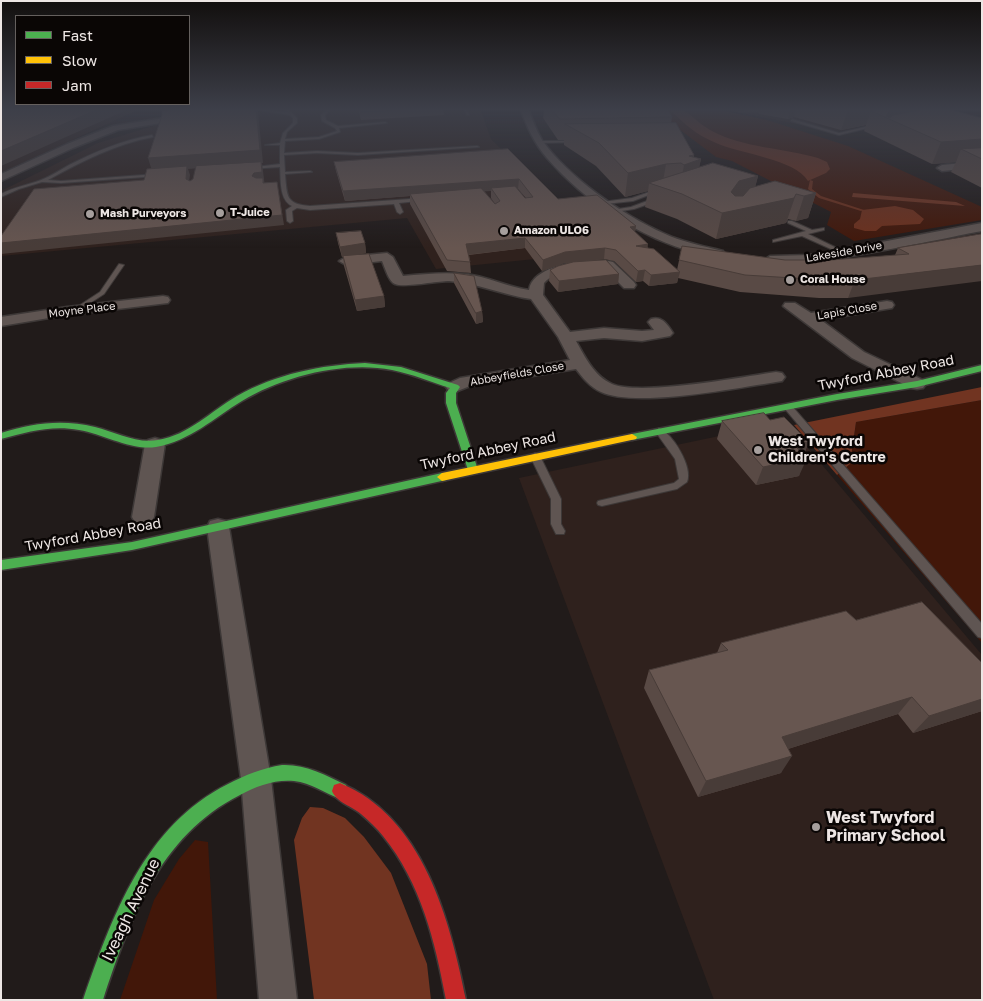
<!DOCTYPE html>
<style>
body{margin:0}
#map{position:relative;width:983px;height:1001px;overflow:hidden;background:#211b1a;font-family:"Golos Text",sans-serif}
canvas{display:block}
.frame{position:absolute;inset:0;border:2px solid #ede6e4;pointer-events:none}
.legend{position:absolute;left:15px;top:15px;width:175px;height:90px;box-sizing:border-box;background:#0a0605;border:1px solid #65605e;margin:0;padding:6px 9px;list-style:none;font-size:15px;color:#ede6e4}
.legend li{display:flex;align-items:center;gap:10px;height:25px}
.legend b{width:25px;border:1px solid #65605e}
</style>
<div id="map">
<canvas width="983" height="1001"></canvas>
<div class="frame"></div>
<ul class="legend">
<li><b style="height:6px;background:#4caf50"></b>Fast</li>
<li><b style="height:6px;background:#ffc107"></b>Slow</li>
<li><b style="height:6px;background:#c62828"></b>Jam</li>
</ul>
</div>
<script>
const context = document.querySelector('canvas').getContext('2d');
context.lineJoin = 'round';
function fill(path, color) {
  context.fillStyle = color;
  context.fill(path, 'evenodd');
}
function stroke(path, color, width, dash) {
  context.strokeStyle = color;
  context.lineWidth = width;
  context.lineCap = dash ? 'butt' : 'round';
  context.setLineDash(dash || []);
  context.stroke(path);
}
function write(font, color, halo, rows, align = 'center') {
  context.font = font + ' "Golos Text",sans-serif';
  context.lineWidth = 5;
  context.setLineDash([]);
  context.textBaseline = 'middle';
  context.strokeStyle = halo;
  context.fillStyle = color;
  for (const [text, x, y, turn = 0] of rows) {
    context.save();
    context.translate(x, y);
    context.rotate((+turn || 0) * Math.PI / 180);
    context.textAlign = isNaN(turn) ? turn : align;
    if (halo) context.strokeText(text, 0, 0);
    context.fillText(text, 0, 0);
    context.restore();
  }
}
fill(new Path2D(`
 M 1,108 L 142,108 L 1,173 Z
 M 292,108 L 480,108 L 491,139 L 605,252 L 436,269 L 407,218 L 1,256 L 1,191 L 98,143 L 156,125 Z
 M 714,108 L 876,108 L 907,115 L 838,132 Z
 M 786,422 L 982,655 L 982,1000 L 714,1000 L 519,478 Z`), '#2f211d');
fill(new Path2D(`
 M 651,108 L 712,108 L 767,120 L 848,146 L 982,207 L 982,220 L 854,241 L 827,225 L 831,212 L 732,161 L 716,157 Z
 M 982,400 L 982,643 L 837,475 L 850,464 L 856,422 Z
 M 195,840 L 208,842 L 217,1000 L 120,1000 L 154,900 L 179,859 Z`), '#421709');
fill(new Path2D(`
 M 853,193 L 956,202 L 965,206 L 852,197 Z
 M 982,387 L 982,400 L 856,422 L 850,464 L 837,475 L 794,425 Z
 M 310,807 L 323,808 L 345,818 L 364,837 L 391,873 L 427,964 L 431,1000 L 314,1000 L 294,840 L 302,818 Z`), '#713421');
fill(new Path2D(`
 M 665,108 C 692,108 690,119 712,131 C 744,148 784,148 818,158 L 827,162 L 830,169 L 826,173 L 808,181 C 795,159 741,154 716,143 C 707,139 697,134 689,127 C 681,121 675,113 665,108 Z
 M 895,206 L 913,210 L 924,219 L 920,224 L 882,226 L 876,231 L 865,231 L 854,228 L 854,224 L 860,219 L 862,210 Z`), '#6e301c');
fill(new Path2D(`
 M 810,180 L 813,181 L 812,189 L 821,196 L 864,210 L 861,211 L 819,198 L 808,189 Z`), '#6e301c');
const lane = new Path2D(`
 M 245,108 L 287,112 L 283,108 L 287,108 L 297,118 L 297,123 L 287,132 L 285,139 L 319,137 L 337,131 L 335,128 L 322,121 L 321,115 L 328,108 L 332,108 L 325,115 L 326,120 L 338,126 L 385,122 L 387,123 L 339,128 L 340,132 L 319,139 L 285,141 L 284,153 L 317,151 L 358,153 L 477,146 L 479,147 L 358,155 L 317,153 L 284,155 L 285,172 L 310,171 L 312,172 L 285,174 C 287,197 286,204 310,206 L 424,198 L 427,200 L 399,203 L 403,212 L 400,214 L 397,212 L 394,204 L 310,210 L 297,208 L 292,211 L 293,221 L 290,223 L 287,221 L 286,210 L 292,206 C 279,200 281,179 280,167 L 249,169 L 247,168 L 280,164 L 280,145 L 265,145 L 280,143 L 283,133 L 293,123 L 293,118 L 290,115 Z
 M 463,108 L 467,108 L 469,115 L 467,115 Z
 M 769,108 L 758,112 L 739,112 L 741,111 Z
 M 792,119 L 839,133 L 878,124 L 880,125 L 839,135 L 791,121 Z
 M 152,135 L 153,137 C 116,144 82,161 48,180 L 61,181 L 157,174 L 159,176 L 61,183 L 42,182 L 19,189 L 1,197 L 1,194 C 14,187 28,185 41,180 C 51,176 60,170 69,165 C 95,152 122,140 152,135 Z
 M 539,141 L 576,141 L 578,142 L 538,143 Z
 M 658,189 L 662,190 L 633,201 L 605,204 L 602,202 L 632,198 Z
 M 658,197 L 660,200 L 634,209 L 615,212 L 612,210 L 631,207 Z
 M 788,221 L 792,221 L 812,230 L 824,228 L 824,230 L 808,234 L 847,253 L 842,254 L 802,236 L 773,242 L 773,240 L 806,231 L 788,223 Z
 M 119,264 L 124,265 L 104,294 L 78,311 L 74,311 L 74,309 L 100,292 Z
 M 788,404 L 791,405 L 982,624 L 982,638 L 978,637 L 785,409 L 784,407 Z
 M 659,428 C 673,434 693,467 687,482 L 677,489 L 602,506 L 598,505 L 597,503 L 598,501 L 674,483 L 679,479 L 675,459 L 655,431 Z
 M 535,453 L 540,456 L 561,499 L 561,524 L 565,531 L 564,534 L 556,534 L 551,524 L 551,499 L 530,456 Z`);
const street = new Path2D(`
 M 520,108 L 528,108 C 532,119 536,130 542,140 C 568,177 623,215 663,233 C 682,242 703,246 723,251 L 724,254 L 723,257 C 714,259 705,255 697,253 C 640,238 585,202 547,158 C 534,143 527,127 520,108 Z
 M 189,114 L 192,114 L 192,118 L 118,130 L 73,148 L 1,181 L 1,174 L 67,144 L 113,126 Z
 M 982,161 L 982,167 L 942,171 L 937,168 L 942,165 Z
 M 982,223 L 982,231 C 953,236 776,276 764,260 L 770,256 L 810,255 L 834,251 Z
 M 387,253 L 393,257 L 403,276 C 423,274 444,272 465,274 C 487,276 507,287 529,290 C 532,264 592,257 613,262 L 634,282 L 636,285 L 634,288 L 624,288 L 605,269 C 587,270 556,268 544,283 L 543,295 L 570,332 L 604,328 L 642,331 L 654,330 L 648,322 L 651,319 C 662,316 667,324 673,333 L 670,336 L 642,341 L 604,338 L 576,341 C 585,357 594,376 612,384 C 640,396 742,377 776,372 L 782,373 L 785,377 L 782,381 L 776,382 C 737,388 635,408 601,392 C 590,387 583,378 576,369 L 470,386 L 455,392 L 449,391 L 446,387 L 449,383 L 460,378 L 570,360 L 558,337 L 531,299 C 503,295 477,283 449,281 C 437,281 403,288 395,284 C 389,282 385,268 382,261 L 346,265 L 339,261 L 346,257 Z
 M 163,296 L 168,297 L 170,300 L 168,303 L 67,315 L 1,326 L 1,317 L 67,307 Z
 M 887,301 L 892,302 L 894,305 L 892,308 L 821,320 L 864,352 L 923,380 L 926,384 L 923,388 L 917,389 L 911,388 L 852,358 L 783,306 L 785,303 L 795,303 L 811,313 Z
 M 155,438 L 162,440 L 165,444 L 154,517 L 151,522 L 143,525 L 135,522 L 132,517 L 145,444 L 148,440 Z
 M 218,519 L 226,521 L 229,527 L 271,779 L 297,1000 L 259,1000 L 241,779 L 207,527 L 210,521 Z`);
const fast = new Path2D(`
 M 365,363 L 401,367 L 458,385 L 460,387 L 456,393 L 456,403 L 478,470 L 477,472 L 473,473 L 468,470 L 446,403 L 446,393 L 450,388 C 431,382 412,374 392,370 C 344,361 284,376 242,401 C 214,418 190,441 156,447 C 131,451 104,434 79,430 C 51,425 28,432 1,439 L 1,433 C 33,423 62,419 95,427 C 115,432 137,444 158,440 C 189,435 211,411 237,396 C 276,374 321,365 365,363 Z
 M 982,365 L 982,371 L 917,387 L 837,400 L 632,440 L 627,437 L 632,434 L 837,394 L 917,381 Z
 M 442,473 L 446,474 L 447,477 L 446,480 L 132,550 L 1,570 L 1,560 L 132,542 Z
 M 282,765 C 305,764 326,775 346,785 L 348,791 L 346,797 L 340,799 C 325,793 311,783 294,781 C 276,779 256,786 240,795 C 159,836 130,919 103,1000 L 83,1000 C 112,917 144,826 228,784 C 245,775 263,768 282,765 Z`);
const slow = new Path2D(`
 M 632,434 L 637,437 L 636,439 L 442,481 L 437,477 L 442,473 Z`);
const jam = new Path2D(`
 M 340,783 C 423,817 450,920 466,1000 L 446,1000 C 435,941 421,883 383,836 C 377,828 369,821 361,814 C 352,806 337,803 332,791 L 334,785 Z`);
stroke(lane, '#3d3837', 2);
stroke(street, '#3d3837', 3);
stroke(fast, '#3d3837', 3);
stroke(slow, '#3d3837', 3);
stroke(jam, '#3d3837', 3);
fill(lane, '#5f5552');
fill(street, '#5f5552');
fill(fast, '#4caf50');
fill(slow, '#ffc107');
fill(jam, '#c62828');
fill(new Path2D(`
 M 358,108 L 443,108 L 444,115 L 361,120 Z
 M 537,108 L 664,108 L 672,117 L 671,123 L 694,155 L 694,157 L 701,159 L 699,167 L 758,176 L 755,187 L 816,193 L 808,218 L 796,221 L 788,219 L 786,223 L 716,239 L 677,219 L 645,207 L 648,191 L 625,197 L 596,166 L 564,145 L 564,140 L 558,140 L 543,118 L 544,110 L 538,110 Z
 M 760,108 L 929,108 L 982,118 L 982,188 L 951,172 L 956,162 L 932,164 L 864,131 L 866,125 L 841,130 L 794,117 L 788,119 L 759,114 Z
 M 508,149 L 558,199 L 636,226 L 635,232 L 648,248 L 677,270 L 682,246 L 785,260 L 831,260 L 895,255 L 898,248 L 982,234 L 848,298 L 819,298 L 740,292 L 678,278 L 677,283 L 649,286 L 643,281 L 636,282 L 614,261 L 604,259 L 564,263 L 542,271 L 525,248 L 469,255 L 470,262 L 471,273 L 447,271 L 410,204 L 410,196 L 345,201 L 336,171 L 334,162 ZM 517,189 L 518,189 L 526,198 L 525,198 ZM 484,191 L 491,191 L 491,198 L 495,204 Z
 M 336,233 L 365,243 L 366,253 L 356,255 L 384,296 L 385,307 L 357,311 L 344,266 L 343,257 L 342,257 L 338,243 Z
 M 550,270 L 619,274 L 618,284 L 558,292 L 549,281 Z
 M 454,273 L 482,311 L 483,322 L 476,324 L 454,283 Z
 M 770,420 L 809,442 L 803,455 L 799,476 L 756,485 L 717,439 L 722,421 Z
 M 856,620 L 982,663 L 982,711 L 913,733 L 898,714 L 788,749 L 781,773 L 698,797 L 644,688 L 649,670 L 717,653 L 721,643 Z`), '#594a45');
fill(new Path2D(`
 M 101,108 L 131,108 L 1,166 L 1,151 Z
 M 163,108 L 210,108 L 164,114 Z
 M 256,108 L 257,108 L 258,112 L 263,163 L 262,163 L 265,187 L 252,176 L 262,163 L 188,169 L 190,175 L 188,188 L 152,171 L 148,158 Z
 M 740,108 L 753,108 L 739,110 Z
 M 791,108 L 796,108 L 794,117 L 788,119 Z
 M 857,108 L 929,108 L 924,121 L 903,125 L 871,111 L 866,125 L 841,130 L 848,110 Z
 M 982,139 L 982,159 L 961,149 L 956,162 L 932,164 L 941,142 Z
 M 694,155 L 693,162 L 701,159 L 696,182 L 680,188 L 684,165 L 689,156 Z
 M 666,164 L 662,187 L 649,183 L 648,191 L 625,197 L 628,173 Z
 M 758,176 L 752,200 L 796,194 L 786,223 L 716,239 L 722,213 L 731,192 L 739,181 Z
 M 519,179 L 518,189 L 492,191 L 491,188 L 491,191 L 411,196 L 410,194 L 410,196 L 345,201 L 343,191 Z
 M 277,182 L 284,225 L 1,254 L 1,243 Z
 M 816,193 L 808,218 L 796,221 L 804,196 Z
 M 636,226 L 634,236 L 630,227 Z
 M 525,238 L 525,248 L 466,255 L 466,244 Z
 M 365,243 L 366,253 L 342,257 L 340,247 Z
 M 648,244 L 647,254 L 636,246 Z
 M 605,248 L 604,259 L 564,263 L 542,271 L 543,260 L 565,252 Z
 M 982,265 L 982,281 L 848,298 L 855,280 Z
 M 645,270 L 643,281 L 636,282 L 638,271 Z
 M 680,272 L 677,283 L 649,286 L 651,275 Z
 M 619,274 L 618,284 L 558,292 L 559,281 Z
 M 384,296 L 385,307 L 357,311 L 355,300 Z
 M 482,311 L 483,322 L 476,324 L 476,313 Z
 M 809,442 L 802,459 L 807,458 L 799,476 L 756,485 L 763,467 L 793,444 Z
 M 912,697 L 898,714 L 772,754 L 782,737 Z
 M 982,699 L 982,711 L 913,733 L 929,716 Z
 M 792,756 L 781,773 L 698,797 L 706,781 Z`), '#483c38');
const building = new Path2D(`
 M 1,108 L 101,108 L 1,151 Z
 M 183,108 L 256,108 L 260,150 L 148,158 L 162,115 L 162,111 Z
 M 359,108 L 441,108 L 360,112 Z
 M 551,108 L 664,108 L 668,109 L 672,117 L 560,119 Z
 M 842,108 L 857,108 L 848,110 Z
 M 885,108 L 900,108 L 890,110 L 886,116 L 890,118 L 893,115 L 931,108 L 944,108 L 982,118 L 982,139 L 941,142 L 871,111 Z
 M 676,123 L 694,155 L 689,156 L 701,159 L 684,165 L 681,163 L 666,164 L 628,173 L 599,143 L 565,124 Z
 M 982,148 L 982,159 L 961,149 Z
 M 508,149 L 558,199 L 597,195 L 636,226 L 630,227 L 648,244 L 636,246 L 654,249 L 680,272 L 651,275 L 645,270 L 638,271 L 616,250 L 605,248 L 565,252 L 543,260 L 525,238 L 466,244 L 470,262 L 447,260 L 410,194 L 481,188 L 495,204 L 500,201 L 491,188 L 515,186 L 525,198 L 533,197 L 519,179 L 343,191 L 334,162 Z
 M 261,162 L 262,172 L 254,173 L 252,176 L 256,178 L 263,178 L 263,183 L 277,182 L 282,215 L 1,243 L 1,236 L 34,189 L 144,180 L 147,169 L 187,166 L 186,179 L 190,181 L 193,179 L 196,166 Z
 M 713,163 L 758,176 L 739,181 L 731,192 L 735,196 L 743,196 L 750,188 L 775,181 L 816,193 L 804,196 L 796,194 L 794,198 L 722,213 L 682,194 L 649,183 Z
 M 361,231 L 365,243 L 340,247 L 336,233 Z
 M 982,234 L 982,265 L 855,280 L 826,280 L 745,275 L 679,260 L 682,246 L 785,260 L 831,260 L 909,254 L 898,248 Z
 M 369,254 L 384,296 L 355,300 L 343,256 Z
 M 606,260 L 619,274 L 559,281 L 550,270 L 558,266 L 573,262 Z
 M 454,273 L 474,276 L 482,311 L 476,313 Z
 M 764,413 L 770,420 L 784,417 L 809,442 L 793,444 L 807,458 L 763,467 L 722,421 Z
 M 922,602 L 982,663 L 982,699 L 929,716 L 912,697 L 782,737 L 792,756 L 706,781 L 649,670 L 728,650 L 721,643 L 846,611 L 856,620 Z`);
fill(building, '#675650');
stroke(building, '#483c38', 1);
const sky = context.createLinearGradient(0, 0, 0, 248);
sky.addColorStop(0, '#120f0e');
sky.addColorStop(0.44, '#3d3f49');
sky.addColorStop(1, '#3d3f4900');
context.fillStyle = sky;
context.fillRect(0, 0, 983, 248);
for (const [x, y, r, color] of [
 [220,213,5,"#a69f9d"],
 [90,214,5,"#a69f9d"],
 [504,231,5,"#a69f9d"],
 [790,280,5,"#a69f9d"],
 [758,450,5,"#a69f9d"],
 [816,827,5,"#a69f9d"]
]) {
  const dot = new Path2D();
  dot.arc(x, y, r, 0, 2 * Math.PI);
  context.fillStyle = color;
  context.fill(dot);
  stroke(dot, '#0a0605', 2);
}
write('bold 11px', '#ede6e4', '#0a0605', [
 ["T-Juice",230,213],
 ["Mash Purveyors",100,214],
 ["Amazon ULO6",514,231],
 ["Coral House",800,280]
], 'left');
write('11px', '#ede6e4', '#0a0605', [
 ["Lakeside Drive",844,252,-10],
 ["Moyne Place",82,310,-7],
 ["Lapis Close",847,311,-10],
 ["Abbeyfields Close",517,374,-10]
]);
write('14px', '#ede6e4', '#0a0605', [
 ["Twyford Abbey Road",886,373,-11],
 ["Twyford Abbey Road",488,451,-12],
 ["Twyford Abbey Road",93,535,-10]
]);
write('bold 14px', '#ede6e4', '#0a0605', [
 ["West Twyford",768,442],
 ["Children's Centre",768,458]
], 'left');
write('bold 16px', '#ede6e4', '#0a0605', [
 ["West Twyford",826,818],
 ["Primary School",826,836]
], 'left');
write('16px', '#ede6e4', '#0a0605', [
 ["Iveagh Avenue",131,910,-64]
]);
</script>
